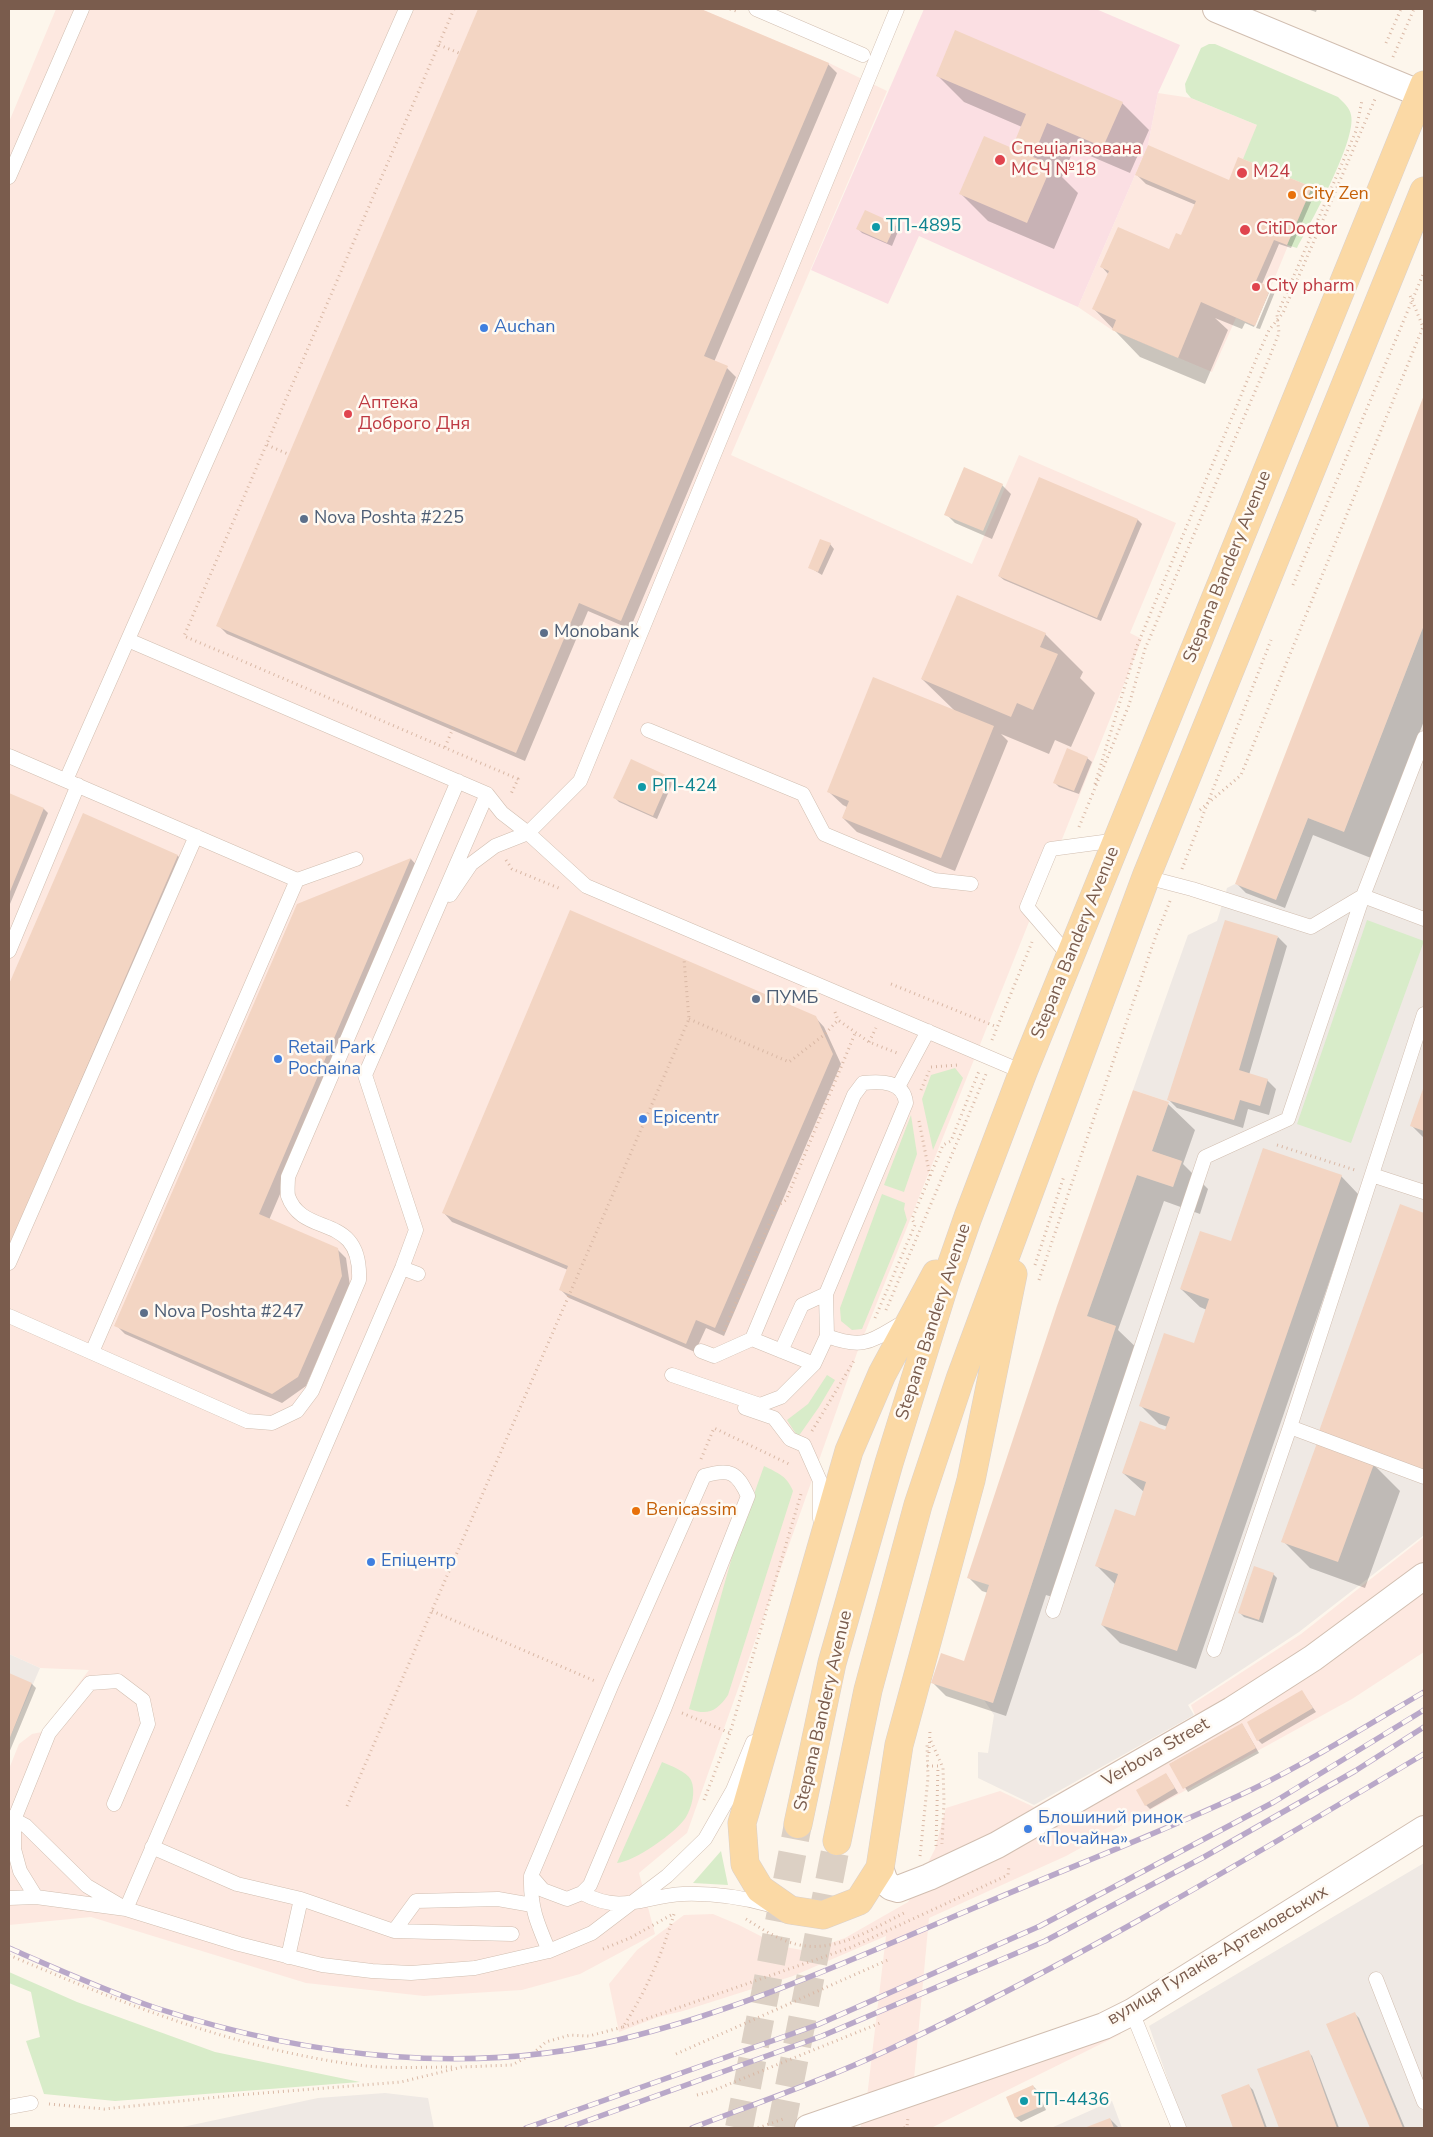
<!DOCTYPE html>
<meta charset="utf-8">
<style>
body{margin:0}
#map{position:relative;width:1433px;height:2137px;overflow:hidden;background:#fdf6ec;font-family:"Nunito Sans",sans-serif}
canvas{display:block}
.frame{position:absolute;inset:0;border:10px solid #7a5c4d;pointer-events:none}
</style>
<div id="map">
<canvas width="1433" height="2137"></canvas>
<div class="frame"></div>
</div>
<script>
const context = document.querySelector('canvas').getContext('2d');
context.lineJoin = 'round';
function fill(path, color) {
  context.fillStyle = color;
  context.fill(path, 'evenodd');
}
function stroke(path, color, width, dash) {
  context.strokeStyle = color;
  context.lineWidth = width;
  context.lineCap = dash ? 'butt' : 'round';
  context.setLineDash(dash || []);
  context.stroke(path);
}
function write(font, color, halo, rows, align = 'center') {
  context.font = font + ' "Nunito Sans",sans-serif';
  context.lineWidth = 5;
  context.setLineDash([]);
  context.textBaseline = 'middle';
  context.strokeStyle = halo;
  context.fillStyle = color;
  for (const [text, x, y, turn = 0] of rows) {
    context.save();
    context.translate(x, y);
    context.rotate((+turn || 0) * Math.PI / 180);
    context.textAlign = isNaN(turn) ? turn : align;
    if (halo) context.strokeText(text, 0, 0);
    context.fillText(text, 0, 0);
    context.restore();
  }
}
fill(new Path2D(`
 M 56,9 L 701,9 L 829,63 L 887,91 L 731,455 L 972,564 L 1019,455 L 1176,523 L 1130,633 L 1142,639 L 858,1350 L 687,1833 L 639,1873 L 655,1934 L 580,1974 L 522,1990 L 424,1996 L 306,1983 L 91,1917 L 9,1925 L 9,1769 L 19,1744 L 32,1734 L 42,1732 L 89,1670 L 40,1668 L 9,1654 L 9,122 Z
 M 1158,93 L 1191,98 L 1257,125 L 1312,187 L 1255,326 L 1236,318 L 1212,372 L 1112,330 L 1078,307 L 1148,145 Z
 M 1424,1537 L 1424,1652 L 1352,1699 L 1066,1856 L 929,1918 L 914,2079 L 1113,2012 L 1121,2034 L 931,2128 L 860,2128 L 865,2114 L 886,1936 L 793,1976 L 683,2011 L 658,2017 L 619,2032 L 609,1984 L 637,1950 L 684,1915 L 713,1914 L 739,1925 L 780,1946 L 807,1951 L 845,1938 L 908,1902 L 935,1849 L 946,1808 L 1000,1791 L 1034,1807 L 1195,1715 L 1191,1705 L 1301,1634 Z`), '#fde8e0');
fill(new Path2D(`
 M 1424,625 L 1424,1535 L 1299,1632 L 1188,1705 L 1194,1715 L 1034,1805 L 978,1778 L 978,1752 L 988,1753 L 994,1715 L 984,1700 L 993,1703 L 1116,1326 L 1087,1316 L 1137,1175 L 1173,1187 L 1182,1162 L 1152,1151 L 1169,1102 L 1133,1090 L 1188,935 L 1217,921 L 1227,888 L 1235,884 L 1276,899 L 1308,818 L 1344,831 Z
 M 9,1654 L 40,1668 L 9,1740 Z
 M 1424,1863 L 1424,2128 L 1185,2128 L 1149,2026 Z
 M 385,2093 L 428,2098 L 434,2128 L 178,2128 L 318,2098 Z
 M 1112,2101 L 1122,2128 L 1051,2128 Z`), '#efe9e4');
fill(new Path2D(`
 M 924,9 L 1096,9 L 1180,45 L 1158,93 L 1148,145 L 1078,307 L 919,236 L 888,304 L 811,270 Z`), '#fbdfe3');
fill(new Path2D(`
 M 1209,44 L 1215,44 L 1338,97 C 1343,102 1350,108 1351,115 C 1357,140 1310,224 1297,248 L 1287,245 L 1312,187 L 1243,159 L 1257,125 L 1191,98 L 1186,92 L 1185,84 L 1201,48 Z
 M 1367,920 L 1424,941 L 1351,1143 L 1297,1124 Z
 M 955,1068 L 963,1078 L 933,1150 L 922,1099 L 931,1075 Z
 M 911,1115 L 917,1154 L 904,1192 L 884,1185 Z
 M 882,1194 L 905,1203 L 904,1209 L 907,1220 L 862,1329 L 852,1330 L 841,1321 L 840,1308 Z
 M 827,1375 L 835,1380 L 819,1407 L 798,1437 L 787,1420 L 808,1404 Z
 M 764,1466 C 778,1473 787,1476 793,1491 L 728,1695 C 717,1711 708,1716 689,1709 L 734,1550 Z
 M 662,1762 C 671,1766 686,1771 691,1780 C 696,1791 692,1807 686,1817 C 677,1832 634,1862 617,1863 Z
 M 721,1851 L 728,1885 L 693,1883 Z
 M 9,1972 L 77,2002 L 215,2052 L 360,2082 L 115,2101 L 44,2094 L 26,2041 L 40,2037 L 31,1992 L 9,1983 Z`), '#d8ecc9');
fill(new Path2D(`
 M 479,9 L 698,9 L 828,64 L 837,73 L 714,362 L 727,368 L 736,377 L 630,629 L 588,611 L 525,761 L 227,634 L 218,625 Z
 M 1307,9 L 1317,9 L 1316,12 Z
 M 937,75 L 1122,103 L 1149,130 L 1130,173 L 1074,149 L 1062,177 L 1078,193 L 1054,249 L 988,221 L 961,194 L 1013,150 L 1022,127 L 964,102 Z
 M 1137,175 L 1311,188 L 1315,193 L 1291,248 L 1279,244 L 1262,284 L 1271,288 L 1254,327 L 1245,323 L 1242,329 L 1215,318 L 1228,330 L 1205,384 L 1140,357 L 1094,309 L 1109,275 L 1102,267 L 1170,251 L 1182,236 L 1196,205 L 1146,184 Z
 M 895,225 L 899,229 L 892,246 L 862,233 L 858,229 Z
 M 1272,289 L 1275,292 L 1260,329 L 1256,328 Z
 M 1424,398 L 1424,721 L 1371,858 L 1313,835 L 1285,908 L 1246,893 L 1237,884 Z
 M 1040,479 L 1138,520 L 1142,524 L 1101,621 L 1004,580 L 999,576 Z
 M 1002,485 L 1011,494 L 992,539 L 955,523 L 946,514 Z
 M 830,544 L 834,549 L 822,575 L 809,567 Z
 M 1045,634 L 1083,672 L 1080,678 L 1095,693 L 1071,747 L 1055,740 L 1049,754 L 1001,734 L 1008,741 L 955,871 L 857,832 L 843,818 L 847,807 L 843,805 L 829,792 L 955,711 L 922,679 Z
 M 1087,758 L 1092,762 L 1079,794 L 1059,787 L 1055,783 Z
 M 669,778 L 673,782 L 657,819 L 619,802 L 615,798 Z
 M 9,794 L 44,809 L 48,813 L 10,904 Z
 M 83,815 L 178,856 L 182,860 L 9,1260 L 9,987 Z
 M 411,859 L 419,868 L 269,1220 L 337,1249 L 346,1258 L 350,1286 L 306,1386 L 282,1403 L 125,1334 L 116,1325 L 298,905 Z
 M 1278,937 L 1287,946 L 1249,1075 L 1267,1080 L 1276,1089 L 1269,1115 L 1248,1109 L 1243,1128 L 1177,1108 L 1168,1099 Z
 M 815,1017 L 824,1027 L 841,1064 L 724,1336 L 706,1328 L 695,1352 L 569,1298 L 560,1289 L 568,1270 L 452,1222 L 444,1213 Z
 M 1424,1089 L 1424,1138 L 1411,1125 Z
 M 1168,1104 L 1195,1130 L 1183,1164 L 1208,1189 L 1200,1214 L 1164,1201 L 1118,1330 L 1143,1354 L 1062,1600 L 1046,1595 L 1006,1716 L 946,1696 L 933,1683 L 965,1662 L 988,1593 L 982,1591 L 969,1578 L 1058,1307 Z
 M 1341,1176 L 1359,1195 L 1196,1669 L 1120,1643 L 1102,1625 L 1115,1584 L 1096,1565 L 1136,1517 L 1144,1492 L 1123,1473 L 1166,1432 L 1168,1427 L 1159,1424 L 1141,1406 L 1195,1345 L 1207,1310 L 1200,1307 L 1181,1289 L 1231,1243 Z
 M 1401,1206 L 1424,1214 L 1424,1477 Z
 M 1374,1465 L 1400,1491 L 1365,1588 L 1310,1568 L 1283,1541 Z
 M 1273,1574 L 1277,1578 L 1263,1623 L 1244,1617 L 1240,1613 Z
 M 9,1674 L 32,1684 L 36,1688 L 9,1753 Z
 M 1302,1692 L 1316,1712 L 1262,1744 L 1258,1740 Z
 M 1242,1724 L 1259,1753 L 1188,1792 L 1170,1764 Z
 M 1166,1774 L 1178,1793 L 1150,1809 L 1146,1805 Z
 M 1355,2014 L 1359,2018 L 1405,2128 L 1371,2128 L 1328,2025 Z
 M 1308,2052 L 1312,2056 L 1339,2128 L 1280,2128 L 1259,2070 Z
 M 1033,2086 L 1037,2090 L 1046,2110 L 1021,2122 L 1016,2118 L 1008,2098 Z
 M 1249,2086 L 1253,2090 L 1267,2128 L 1235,2128 L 1222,2095 Z
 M 1110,2119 L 1119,2128 L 1088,2128 Z`), '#0003');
fill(new Path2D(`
 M 478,9 L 701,9 L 829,63 L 704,356 L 728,366 L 621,621 L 579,603 L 516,753 L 216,626 Z
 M 955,30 L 1123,102 L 1103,147 L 1047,123 L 1033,157 L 1052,165 L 1027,223 L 959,194 L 984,136 L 1012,148 L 1026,114 L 936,76 Z
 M 1148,145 L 1229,180 L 1238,157 L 1312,187 L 1287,245 L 1274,240 L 1256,281 L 1271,287 L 1255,326 L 1201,302 L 1178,358 L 1112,330 L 1116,320 L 1092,309 L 1109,271 L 1100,267 L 1118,227 L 1169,249 L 1176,233 L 1181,235 L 1196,201 L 1135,175 Z
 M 865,210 L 896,224 L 887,243 L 856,229 Z
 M 1424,395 L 1424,625 L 1344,832 L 1308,818 L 1276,900 L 1235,884 Z
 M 964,467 L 1003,484 L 983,531 L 944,515 Z
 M 1039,477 L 1138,519 L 1097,618 L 998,576 Z
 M 820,539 L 831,543 L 818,572 L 808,568 Z
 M 957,595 L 1046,633 L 1040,647 L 1058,654 L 1033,710 L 1017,703 L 1011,717 L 921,679 Z
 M 873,677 L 994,726 L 941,858 L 842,818 L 849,801 L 827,792 Z
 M 1067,748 L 1088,757 L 1074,791 L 1053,783 Z
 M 631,759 L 670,777 L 653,816 L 613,798 Z
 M 9,793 L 44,808 L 9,894 Z
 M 83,813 L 178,855 L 9,1247 L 9,984 Z
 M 411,858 L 259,1214 L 338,1248 L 342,1276 L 298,1377 L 272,1394 L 114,1326 L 297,904 Z
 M 570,910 L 816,1016 L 833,1054 L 715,1328 L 696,1320 L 686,1344 L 559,1290 L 568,1266 L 442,1213 Z
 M 1225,920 L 1278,936 L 1239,1070 L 1268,1079 L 1260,1106 L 1240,1100 L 1234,1120 L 1167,1100 Z
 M 1424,1086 L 1424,1131 L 1410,1126 Z
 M 1133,1090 L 1169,1102 L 1152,1151 L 1182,1161 L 1173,1187 L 1137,1175 L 1087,1316 L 1116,1326 L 993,1703 L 931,1683 L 941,1653 L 964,1661 L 989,1585 L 967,1578 L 1057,1306 Z
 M 1263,1148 L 1342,1175 L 1177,1651 L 1101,1625 L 1118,1574 L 1095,1566 L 1115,1509 L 1135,1516 L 1146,1482 L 1122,1473 L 1140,1421 L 1165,1430 L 1170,1417 L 1139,1406 L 1164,1333 L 1194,1343 L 1209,1299 L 1180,1289 L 1200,1231 L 1231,1241 Z
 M 1400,1204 L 1424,1213 L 1424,1472 L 1318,1434 Z
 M 1317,1443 L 1374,1464 L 1338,1562 L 1281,1542 Z
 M 1254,1566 L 1274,1573 L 1259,1620 L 1238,1613 Z
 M 9,1673 L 32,1683 L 9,1740 Z
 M 1302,1690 L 1313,1708 L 1257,1741 L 1247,1722 Z
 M 1242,1723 L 1256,1748 L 1183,1789 L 1169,1764 Z
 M 1166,1773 L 1175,1788 L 1145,1806 L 1136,1790 Z
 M 1355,2012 L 1403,2128 L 1370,2128 L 1326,2024 Z
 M 1309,2050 L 1337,2128 L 1279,2128 L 1257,2069 Z
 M 1249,2084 L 1265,2128 L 1233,2128 L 1221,2095 Z
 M 1033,2085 L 1042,2106 L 1015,2118 L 1006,2097 Z
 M 1110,2118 L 1114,2128 L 1084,2128 Z`), '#f3d5c3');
stroke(new Path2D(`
 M 739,2128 L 798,1824
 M 781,2128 L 837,1841`), '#dcd0c4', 28, [28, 14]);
const lane = new Path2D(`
 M 756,9 L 863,55
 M 9,177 L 82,9
 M 128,640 L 487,794 L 502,813 L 528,833 L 586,886 L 1023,1072
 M 648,730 L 803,794 L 824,834 L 934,880 L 971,884
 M 9,756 L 297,880 L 356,859
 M 66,780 L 406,9
 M 1146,877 L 1192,889 L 1311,927 L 1363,896
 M 450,895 L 471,864 L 495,846 L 528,833 L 580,781 L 897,9
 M 1363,896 L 1424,919
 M 9,951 L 78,785
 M 1070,957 L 1027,907 L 1051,849 L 1118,840
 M 898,1087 L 928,1031
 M 1372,1175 L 1424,1192
 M 9,1263 L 196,836
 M 402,1268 L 418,1274
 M 9,1316 L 247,1421 L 272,1423 L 297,1411 L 312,1391 L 359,1280 C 362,1211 303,1239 288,1196 C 287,1190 288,1183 288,1177 L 458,781
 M 827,1336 C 867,1351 873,1339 907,1320
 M 752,1339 L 814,1364
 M 781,1351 L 802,1305 L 826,1294
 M 92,1352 L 297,880
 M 672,1375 L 760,1405 L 781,1397 L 814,1364 L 827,1336 L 826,1294 L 906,1103 C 904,1081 881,1081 863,1083 L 854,1095 L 752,1339 L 714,1356 L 701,1351
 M 745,1408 L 774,1418 L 790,1439 L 804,1445 L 820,1481 L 820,1519
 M 1290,1427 L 1424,1477
 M 1053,1611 L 1205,1157 L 1288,1119 L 1363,896 L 1424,738
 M 1214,1650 L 1290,1427 L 1424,1014
 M 9,1817 L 26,1826 L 87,1886 L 121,1906
 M 152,1847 L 237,1884 L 301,1899 L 288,1957
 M 531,1876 L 543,1890 L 567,1899 L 582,1893 L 590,1885 L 665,1707 L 748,1496 C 737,1472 730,1468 704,1476 L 612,1684 L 531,1876 C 530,1907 537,1923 549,1951
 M 582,1893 C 623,1915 643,1896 683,1894 C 713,1893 741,1897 770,1905
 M 36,1897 L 20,1871 L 14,1849 L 14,1820 L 49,1733 L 90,1683 L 118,1681 L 143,1700 L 148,1724 L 114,1804
 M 9,1898 L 36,1897 L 126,1909 L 239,1944 L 322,1965 L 372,1971 L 411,1973 L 475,1968 L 549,1951 L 592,1933 L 667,1876 L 705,1839 L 733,1790 L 753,1742
 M 301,1899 L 394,1931 L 416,1901 L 498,1899 L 532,1905
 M 126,1909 L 402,1268 L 416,1230 L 365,1075 L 487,794
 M 394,1931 L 512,1934
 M 1376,1979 L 1424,2102
 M 1132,2012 L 1179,2128
 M 9,2107 L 31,2103`);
const street = new Path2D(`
 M 1216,9 L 1421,94
 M 880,1868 L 885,1882 L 891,1887 L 898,1889 L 929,1877 L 997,1845 L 1232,1710 L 1313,1658 L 1424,1576
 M 808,2128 L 1104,2026 L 1132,2012 L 1424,1829`);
const primary = new Path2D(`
 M 936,1274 L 882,1374 L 849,1451 L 742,1823 L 745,1864 L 760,1889 L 790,1910 L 823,1915 L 859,1901 L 880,1868 L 899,1745 L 971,1480 L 1013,1274
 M 798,1824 L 832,1663 L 889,1463 L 945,1283 L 968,1217 L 1023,1072 L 1424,85
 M 837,1841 L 868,1690 L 918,1505 L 960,1379 L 1146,877 L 1424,191`);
stroke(lane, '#d1beb0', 15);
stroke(street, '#d1beb0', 28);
stroke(primary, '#dad1cd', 29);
stroke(new Path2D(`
 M 454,9 L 184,636 L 518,779 L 510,796
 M 730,9 L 739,12
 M 1386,43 L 1401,9
 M 439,45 L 459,53
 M 1393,57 L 1414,9
 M 267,445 L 288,454
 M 1293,585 L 1424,272
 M 445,747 L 454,726
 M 1095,784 L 1137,646 L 1257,357 L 1269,330 L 1283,313 L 1375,99
 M 1200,810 L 1241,775 L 1423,327 L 1409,293
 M 1079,827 L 1129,705 L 1145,649 L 1268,361 L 1279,333 L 1277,315 L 1356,131 L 1362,100
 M 506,860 L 512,869 L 561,889
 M 1182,869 L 1271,640
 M 891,984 L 997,1027
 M 835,1012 L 838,1020 L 869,1042 L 897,1053
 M 689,1019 L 789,1062 L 824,1035 L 838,1020
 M 992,1040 L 1032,942
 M 869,1042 L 876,1028
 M 931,1067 L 958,1065
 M 921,1090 L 929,1071
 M 919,1121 L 930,1176
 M 1277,1145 L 1355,1170
 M 1035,1265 L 1064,1176
 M 1039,1280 L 1154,941 L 1170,901
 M 886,1310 L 986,1074
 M 875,1318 L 915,1225 L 912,1219 L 943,1145 L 951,1141 L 979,1071
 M 724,1331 L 776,1207 L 786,1200 L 856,1031
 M 812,1431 L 855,1359
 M 701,1459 L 714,1428 L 791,1465
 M 432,1611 L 595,1681
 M 682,1713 L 730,1733
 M 931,1741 L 943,1768 L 944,1802 L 942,1844
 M 929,1753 L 930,1731
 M 927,1766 L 938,1766 L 936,1847
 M 704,1800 L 730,1733 L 801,1494
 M 347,1806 L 689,1019 L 684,959
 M 920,1856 L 928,1778 L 927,1743
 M 746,1919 C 763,1930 785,1944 806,1946 C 840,1950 874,1928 904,1913
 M 603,1949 L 630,1938 L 673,1914
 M 9,1955 C 121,2003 236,2049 358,2065 C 389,2069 422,2067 453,2067
 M 623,2027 L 852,1947 L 1008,1875 L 1009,1866
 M 676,2054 L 890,1959
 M 697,2095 L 712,2091 L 880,2023
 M 49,2104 L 104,2109 L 238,2095 L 401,2082 L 462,2067 L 512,2065 L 531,2055 L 546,2042 L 570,2035 L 589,2036 L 623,2027 C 646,1991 662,1955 674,1914
 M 758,2128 L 786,2118
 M 904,2128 L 907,2127 L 908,2118`), '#d9b8a5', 3, [1, 4]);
stroke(lane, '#fff', 14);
stroke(street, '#fff', 26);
stroke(primary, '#fbd9a5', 28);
const rail = new Path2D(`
 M 9,1948 C 57,1969 106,1991 156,2008 C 310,2058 476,2078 634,2036 C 751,2006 862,1955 974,1908 C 1067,1868 1161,1833 1253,1789 C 1312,1760 1368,1725 1424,1692
 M 526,2128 L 817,2025 L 1040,1926 L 1274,1802 L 1424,1710
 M 567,2128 L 822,2036 L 1045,1941 L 1204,1857 L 1355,1771 L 1424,1727
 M 692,2128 C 757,2103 824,2080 888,2050 C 1073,1963 1248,1859 1424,1754`);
stroke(rail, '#b9a8c9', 5.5);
stroke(rail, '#fffaf3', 4, [11]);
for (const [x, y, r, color] of [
 [1000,160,6,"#e0444e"],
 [1242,173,6,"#e0444e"],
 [1292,195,5,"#e8710a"],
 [876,227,5,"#0f9aa8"],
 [1245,230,6,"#e0444e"],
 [1256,287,5,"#e0444e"],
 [484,328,5,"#3f7fe0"],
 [348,414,5,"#e0444e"],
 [304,519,5,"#5c6f8a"],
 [544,633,5,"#5c6f8a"],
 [642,787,5,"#0f9aa8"],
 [756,999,5,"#5c6f8a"],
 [278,1059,5,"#3f7fe0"],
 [643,1119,5,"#3f7fe0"],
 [144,1313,5,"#5c6f8a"],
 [636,1511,5,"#e8710a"],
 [371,1562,5,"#3f7fe0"],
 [1028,1829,5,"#3f7fe0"],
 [1024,2101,5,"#0f9aa8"]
]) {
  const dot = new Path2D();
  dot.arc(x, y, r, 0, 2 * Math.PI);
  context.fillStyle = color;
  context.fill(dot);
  stroke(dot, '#fffaf3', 2);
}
write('18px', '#be3a42', '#fffaf3', [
 ["Спеціалізована",1011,150],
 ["МСЧ №18",1011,171],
 ["М24",1253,173],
 ["CitiDoctor",1256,230],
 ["City pharm",1266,287],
 ["Аптека",358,404],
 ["Доброго Дня",358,425]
], 'left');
write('18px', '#c56008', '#fffaf3', [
 ["City Zen",1302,195],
 ["Benicassim",646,1511]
], 'left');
write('18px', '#0d838f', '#fffaf3', [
 ["ТП-4895",886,227],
 ["РП-424",652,787],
 ["ТП-4436",1034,2101]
], 'left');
write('18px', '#366cbe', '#fffaf3', [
 ["Auchan",494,328],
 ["Retail Park",288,1049],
 ["Pochaina",288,1070],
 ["Epicentr",653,1119],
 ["Епіцентр",381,1562],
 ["Блошиний ринок",1038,1819],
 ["«Почайна»",1038,1840]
], 'left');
write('18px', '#4e5e75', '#fffaf3', [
 ["Nova Poshta #225",314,519],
 ["Monobank",554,633],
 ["ПУМБ",766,999],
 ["Nova Poshta #247",154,1313]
], 'left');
write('18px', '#7a5c4d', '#fffaf3', [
 ["Stepana Bandery Avenue",1228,567,-68],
 ["Stepana Bandery Avenue",1076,943,-68],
 ["Stepana Bandery Avenue",934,1322,-72],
 ["Stepana Bandery Avenue",824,1711,-77],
 ["Verbova Street",1156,1753,-30],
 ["вулиця Гулаків-Артемовських",1218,1956,-31]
]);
</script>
